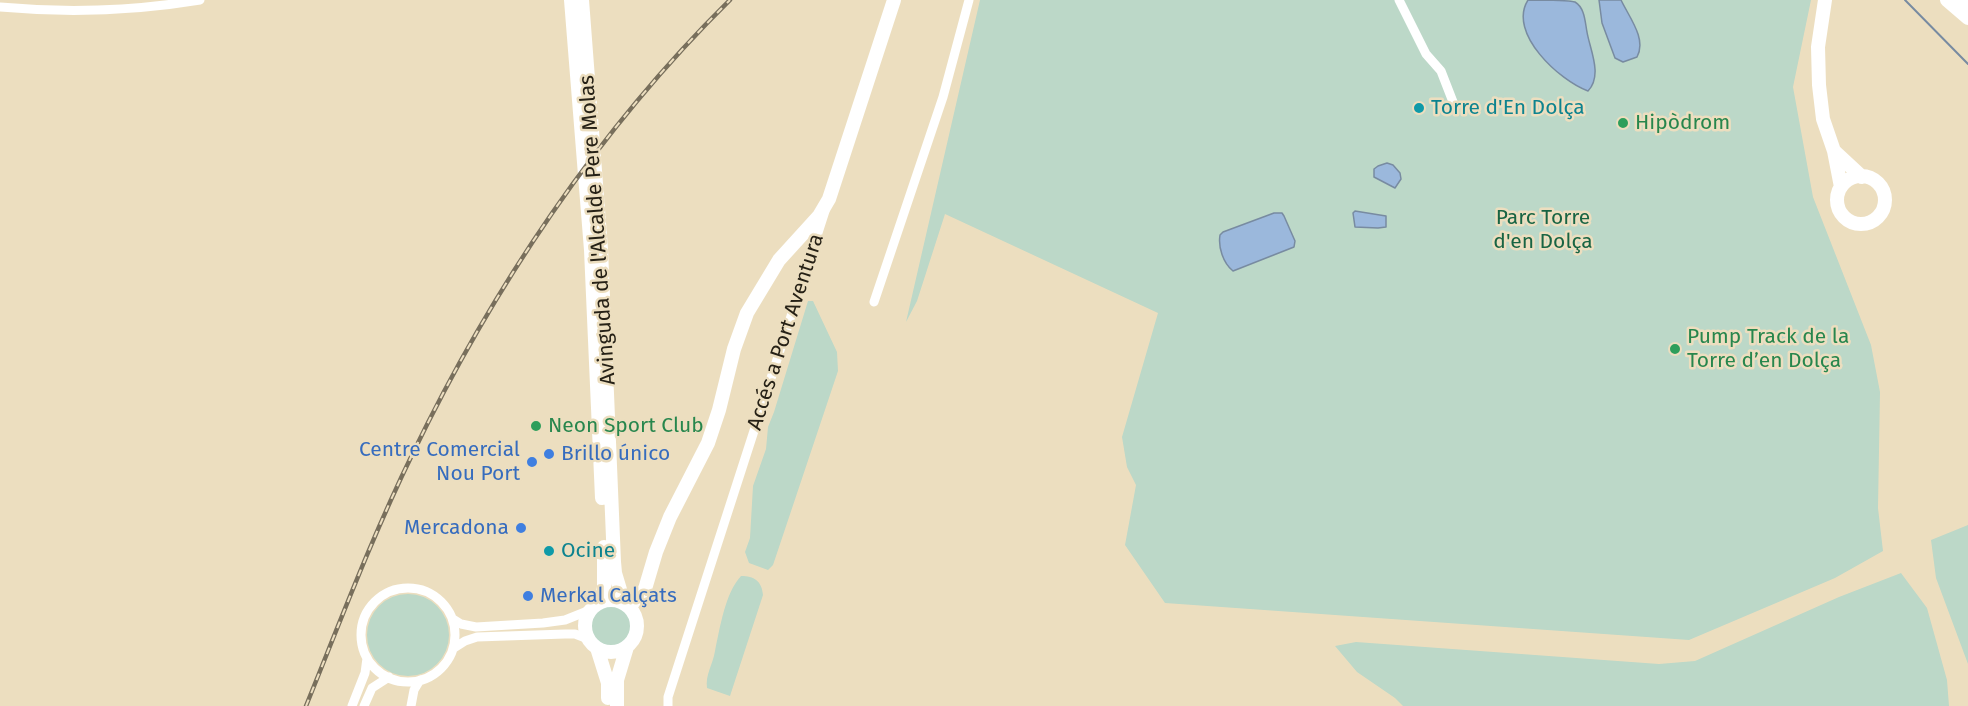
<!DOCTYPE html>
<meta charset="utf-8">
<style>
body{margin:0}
canvas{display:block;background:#ecdebf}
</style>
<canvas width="1968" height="706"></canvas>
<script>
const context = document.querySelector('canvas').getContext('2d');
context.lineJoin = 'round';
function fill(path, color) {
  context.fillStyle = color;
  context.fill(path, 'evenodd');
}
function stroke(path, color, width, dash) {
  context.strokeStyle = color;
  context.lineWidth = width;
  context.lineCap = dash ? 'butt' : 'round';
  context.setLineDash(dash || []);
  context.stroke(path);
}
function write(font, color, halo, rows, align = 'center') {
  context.font = font + ' "Fira Sans",sans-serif';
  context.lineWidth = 5;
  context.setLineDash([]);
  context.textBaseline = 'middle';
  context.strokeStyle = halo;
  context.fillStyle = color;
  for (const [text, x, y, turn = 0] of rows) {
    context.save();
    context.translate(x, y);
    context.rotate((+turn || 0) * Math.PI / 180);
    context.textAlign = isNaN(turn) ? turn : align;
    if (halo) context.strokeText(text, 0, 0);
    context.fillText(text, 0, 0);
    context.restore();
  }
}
fill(new Path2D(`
 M 980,0 L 1811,0 L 1793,87 L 1813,197 L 1871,345 L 1880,392 L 1878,508 L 1883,551 L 1835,578 L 1689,640 L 1165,603 L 1125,545 L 1136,485 L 1127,467 L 1122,437 L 1158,313 L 945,214 L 917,301 L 906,322 Z
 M 808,301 L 813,301 L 837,352 L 838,371 L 773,565 L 768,570 L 749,563 L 745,552 L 750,538 L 753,486 L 766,449 L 768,427 L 774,412 Z
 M 1968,525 L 1968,664 L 1936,578 L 1931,540 Z
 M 1901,573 L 1927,608 L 1947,680 L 1949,706 L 1403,706 L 1395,698 L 1357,672 L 1335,646 L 1356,642 L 1659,664 L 1695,661 L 1839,597 Z
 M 741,576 C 754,576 762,581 763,595 L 730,696 L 707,688 C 705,675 713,664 715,651 C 720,628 725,593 741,576 Z
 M367 635a41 41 0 1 1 82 0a41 41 0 1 1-82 0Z
 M591 626a20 20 0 1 1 40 0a20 20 0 1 1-40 0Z`), '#bcd8c8');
const water = new Path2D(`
 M 1528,0 C 1539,0 1567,0 1575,2 C 1585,8 1585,22 1587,32 C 1590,50 1603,75 1588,91 C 1560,81 1507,33 1528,0 Z
 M 1599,0 L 1621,0 C 1629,17 1647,39 1637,57 L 1623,62 L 1615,58 L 1602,23 Z
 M 1387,163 L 1393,165 L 1400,173 L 1401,179 L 1395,188 L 1374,177 L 1374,169 L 1378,166 Z
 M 1355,211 L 1386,216 L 1386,227 L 1378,228 L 1355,227 L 1353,213 Z
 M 1274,213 L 1282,213 L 1284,216 L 1295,241 L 1294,247 L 1233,271 C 1223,263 1218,247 1220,235 L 1223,232 Z`);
fill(water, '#9bb8dc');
stroke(water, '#788ba1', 1.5);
stroke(new Path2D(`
 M 1905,0 L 1968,64`), '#788ba1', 2);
stroke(new Path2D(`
 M 1399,0 L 1426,54 L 1441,71 L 1455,107
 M 0,7 C 66,13 134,11 200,0
 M 874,302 L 943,97 L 969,0
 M361 635a47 47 0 1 1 94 0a47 47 0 1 1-94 0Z
 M 453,619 L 461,624 L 476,627 L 543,623 L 565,620 L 590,610
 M 454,648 L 465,641 L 477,637 L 565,634 L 575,634 L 588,639
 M 352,706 L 365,673 L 367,658
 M 364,706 L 372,688 L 389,677
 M 411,706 L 414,690 L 420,680
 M 668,706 L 668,697 L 825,211`), '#fff', 9);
stroke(new Path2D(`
 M 571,0 L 591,250 L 602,498
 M 582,0 L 601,249 L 614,562 L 615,573 L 624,603
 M 1825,0 L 1818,47 L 1819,85 L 1823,119 L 1834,151 L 1841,187
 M 1947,0 L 1968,18
 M 1963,0 L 1968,4
 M 1834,151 L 1862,177
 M1837 200a24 24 0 1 1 48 0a24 24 0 1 1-48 0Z
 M585 626a26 26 0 1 1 52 0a26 26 0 1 1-52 0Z
 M 601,602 L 604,587 L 604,547
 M 629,607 L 645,589 L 656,552 L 670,517 L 708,443 L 719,410 L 734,349 L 747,313 L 779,260 L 819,216 L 829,199 L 894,0
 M 597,648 L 608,683 L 608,698
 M 617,706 L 617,680 L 627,647`), '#fff', 14);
const rail = new Path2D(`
 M 306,706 C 340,622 372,537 412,455 C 492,289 598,130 730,0`);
stroke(rail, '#786f5c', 4.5);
stroke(rail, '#ecdebf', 2, [7]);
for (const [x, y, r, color] of [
 [1419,108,6,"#0f9aa8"],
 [1623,123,6,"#2e9e5b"],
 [1675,349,6,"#2e9e5b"],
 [536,426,6,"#2e9e5b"],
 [549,454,6,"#3f7fe0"],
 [532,462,6,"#3f7fe0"],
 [521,528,6,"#3f7fe0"],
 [549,551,6,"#0f9aa8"],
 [528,596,6,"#3f7fe0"]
]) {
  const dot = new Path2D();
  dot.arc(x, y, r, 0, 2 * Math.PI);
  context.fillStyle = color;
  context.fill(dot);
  stroke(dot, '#ecdebf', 2);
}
write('21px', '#0d838f', '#ecdebf', [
 ["Torre d'En Dolça",1431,108],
 ["Ocine",561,551]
], 'left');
write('21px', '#27864d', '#ecdebf', [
 ["Hipòdrom",1635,123],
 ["Pump Track de la",1687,337],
 ["Torre d’en Dolça",1687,361],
 ["Neon Sport Club",548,426]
], 'left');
write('21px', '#186443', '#ecdebf', [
 ["Parc Torre",1543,218],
 ["d'en Dolça",1543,242]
]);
write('21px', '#262116', '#ecdebf', [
 ["Avinguda de l'Alcalde Pere Molas",598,230,-94],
 ["Accés a Port Aventura",786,332,-72]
]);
write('21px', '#366cbe', '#ecdebf', [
 ["Centre Comercial",520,450],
 ["Nou Port",520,474],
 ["Brillo único",561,454,"left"],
 ["Mercadona",509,528],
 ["Merkal Calçats",540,596,"left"]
], 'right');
</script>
